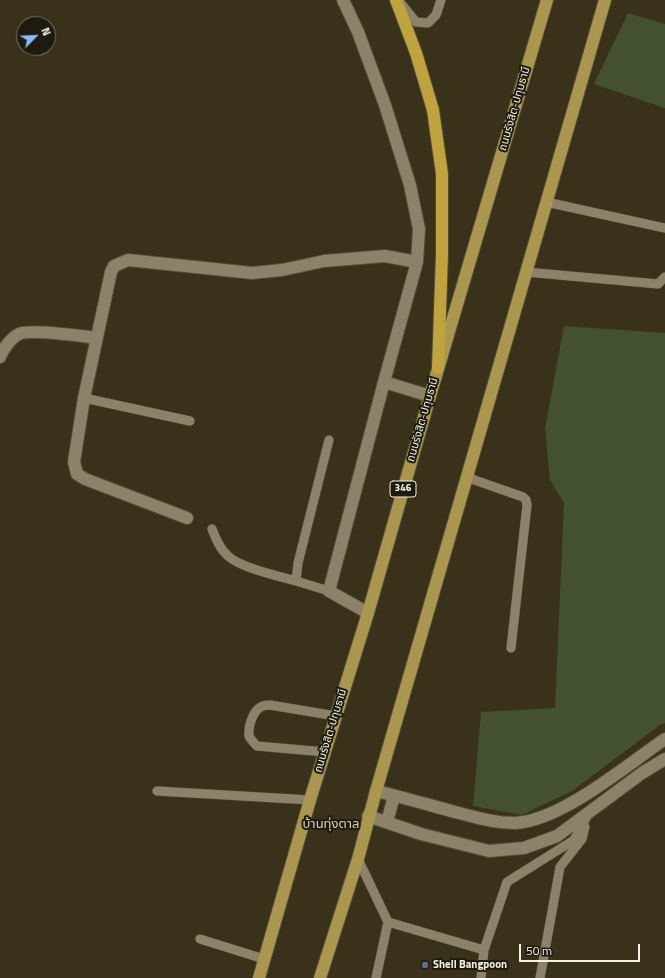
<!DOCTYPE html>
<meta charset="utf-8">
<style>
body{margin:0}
#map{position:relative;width:665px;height:978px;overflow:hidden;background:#3a311b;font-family:"Titillium Web",sans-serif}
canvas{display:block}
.north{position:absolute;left:16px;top:16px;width:40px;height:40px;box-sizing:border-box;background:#1d1a10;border:1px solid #747064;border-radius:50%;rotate:66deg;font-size:11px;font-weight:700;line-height:16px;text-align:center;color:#f6f1e3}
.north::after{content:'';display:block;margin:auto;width:14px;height:18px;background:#88bafc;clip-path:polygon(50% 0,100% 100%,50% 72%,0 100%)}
.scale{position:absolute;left:519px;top:944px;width:121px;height:18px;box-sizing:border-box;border:2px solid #f6f1e3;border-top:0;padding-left:5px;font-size:12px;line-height:14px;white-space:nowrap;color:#f6f1e3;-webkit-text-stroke:3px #1d1a10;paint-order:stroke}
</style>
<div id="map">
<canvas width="665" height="978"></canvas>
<div class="north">N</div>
<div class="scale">50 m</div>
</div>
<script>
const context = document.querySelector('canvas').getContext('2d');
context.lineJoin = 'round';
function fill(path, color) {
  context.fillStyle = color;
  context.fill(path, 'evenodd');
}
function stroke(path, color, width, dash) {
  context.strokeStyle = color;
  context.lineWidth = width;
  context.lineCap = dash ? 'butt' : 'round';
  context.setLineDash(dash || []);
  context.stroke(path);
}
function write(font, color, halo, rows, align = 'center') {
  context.font = font + ' "Titillium Web","Noto Sans Thai",sans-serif';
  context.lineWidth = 4;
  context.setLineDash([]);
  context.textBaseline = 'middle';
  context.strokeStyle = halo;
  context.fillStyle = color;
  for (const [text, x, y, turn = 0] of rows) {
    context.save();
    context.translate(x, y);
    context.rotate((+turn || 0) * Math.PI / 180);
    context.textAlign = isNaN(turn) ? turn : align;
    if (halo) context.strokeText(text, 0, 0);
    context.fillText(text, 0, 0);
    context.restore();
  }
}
fill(new Path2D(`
 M 628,13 L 665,24 L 665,108 L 594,84 Z
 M 564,326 L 665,333 L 665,723 L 660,725 L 572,791 L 522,815 L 473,806 L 481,712 L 555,708 L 564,503 L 550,480 L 545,429 Z`), '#43512f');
const lane = new Path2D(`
 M 399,1 L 416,22 L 428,23 L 436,15 L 441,0
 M 546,202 L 665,228
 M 526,272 L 658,284 L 665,277
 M 84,398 L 190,421
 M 329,440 L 298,563 L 296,581 L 329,591
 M 466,477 L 523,497 L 526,500 L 527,505 L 511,648
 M 212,529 C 216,539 220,549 228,556 C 241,568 278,576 296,581
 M 325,752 L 257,746 C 254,743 251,740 249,736 C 248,728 252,714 258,709 C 261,706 266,705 270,705 L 336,716
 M 157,791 L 310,800
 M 358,859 L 388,922 L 484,950 L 481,978
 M 200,939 L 264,959
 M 484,950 L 507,882 L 574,840 L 587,816
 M 376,978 L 388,922
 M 540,978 L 560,867 L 582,839 L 585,827`);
const street = new Path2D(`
 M 343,0 L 358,32 L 385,105 L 410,185 L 419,229 L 417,262 L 384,382 L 329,591 L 368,613
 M 0,357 C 3,349 11,338 19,334 C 30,329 82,336 97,338
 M 384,382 L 430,396
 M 187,518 L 85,479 L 77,474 L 74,462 L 84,398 L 111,272 L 114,266 L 128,260 L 252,273 L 282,270 L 324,261 L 385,256 L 417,262
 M 376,791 C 402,797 429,805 455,812 C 475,817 494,823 515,823 C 561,821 627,765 665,739
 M 368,816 L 421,834 L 489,851 L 524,848 L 557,836 L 642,773 L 665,759
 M 387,822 L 394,796`);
const primary = new Path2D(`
 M 259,978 L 310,800 L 368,613 L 430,396 L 547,0
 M 320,978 L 358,859 L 376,791 L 605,0`);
const highway = new Path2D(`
 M 396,0 L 416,53 L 433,110 L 442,174 L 442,254 L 438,368`);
stroke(lane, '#544d3a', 10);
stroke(street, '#544d3a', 14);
stroke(primary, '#544d3a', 14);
stroke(highway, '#544d3a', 14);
stroke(lane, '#8c8269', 9);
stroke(street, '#8c8269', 12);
stroke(primary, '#ab964f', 12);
stroke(highway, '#bfa33e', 12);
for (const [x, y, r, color] of [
 [425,965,4,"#5c6f8a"]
]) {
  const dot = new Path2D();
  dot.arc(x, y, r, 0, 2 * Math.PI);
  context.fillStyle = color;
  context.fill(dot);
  stroke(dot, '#1d1a10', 1.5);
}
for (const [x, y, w] of [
 [403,489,26]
]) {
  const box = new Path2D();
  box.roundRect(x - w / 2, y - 8, w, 16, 3);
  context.fillStyle = '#1d1a10';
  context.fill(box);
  stroke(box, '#f6f1e3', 1);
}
write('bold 10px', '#f6f1e3', null, [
 ["346",403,489]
]);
write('11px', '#f6f1e3', '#1d1a10', [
 ["ถนนรังสิต-ปทุมธานี",515,109,-74],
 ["ถนนรังสิต-ปทุมธานี",423,420,-74],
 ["ถนนรังสิต-ปทุมธานี",331,731,-73]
]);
write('bold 11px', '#f6f1e3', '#1d1a10', [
 ["Shell Bangpoon",433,965]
], 'left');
write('13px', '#dcd2b7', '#1d1a10', [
 ["บ้านทุ่งตาล",331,825]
]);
</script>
